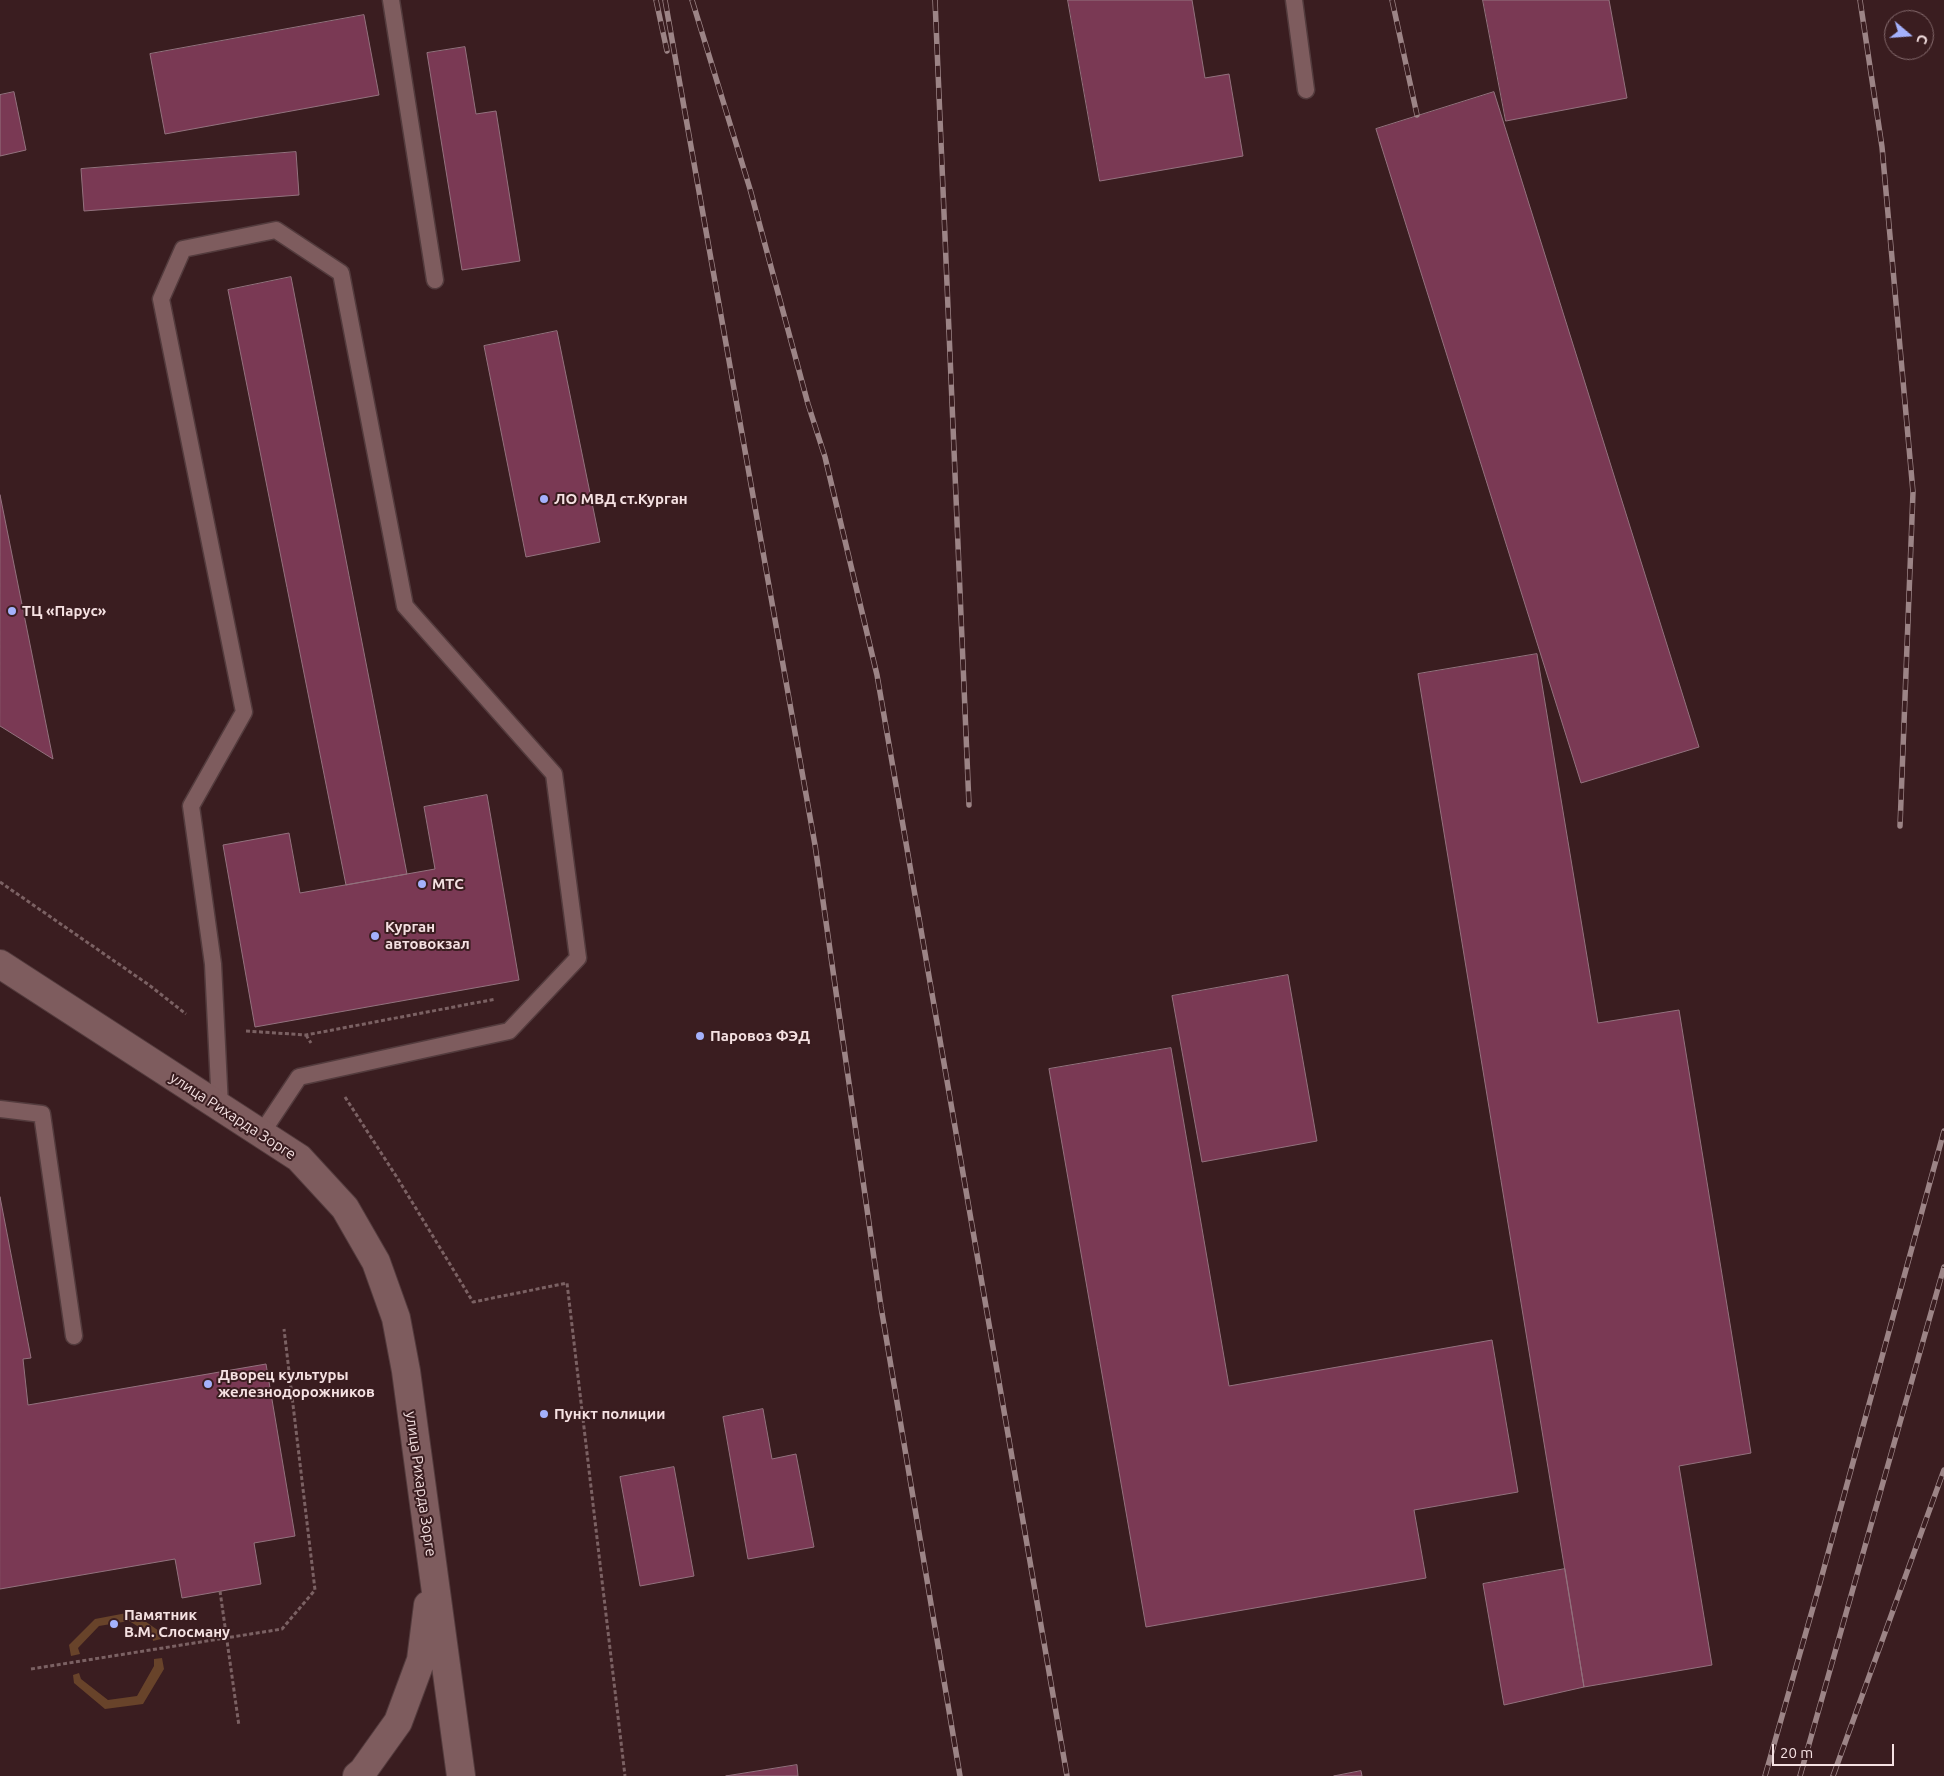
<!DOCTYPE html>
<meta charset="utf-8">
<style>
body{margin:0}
#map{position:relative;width:1944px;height:1776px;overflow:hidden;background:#3a1d20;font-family:Ubuntu,sans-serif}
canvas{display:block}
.north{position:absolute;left:1884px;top:10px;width:50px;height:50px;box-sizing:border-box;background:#3a1d20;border:1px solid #856b6e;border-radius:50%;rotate:108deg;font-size:14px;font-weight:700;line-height:20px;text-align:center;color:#f5e1e2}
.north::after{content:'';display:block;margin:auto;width:18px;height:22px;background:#a4b1fc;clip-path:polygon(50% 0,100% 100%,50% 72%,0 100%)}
.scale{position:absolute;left:1772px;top:1744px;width:122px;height:22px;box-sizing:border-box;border:2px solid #f5e1e2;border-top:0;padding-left:6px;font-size:15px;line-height:18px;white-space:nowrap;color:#f5e1e2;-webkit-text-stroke:4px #3a1d20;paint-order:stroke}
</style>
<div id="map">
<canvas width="1944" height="1776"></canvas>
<div class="north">С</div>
<div class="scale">20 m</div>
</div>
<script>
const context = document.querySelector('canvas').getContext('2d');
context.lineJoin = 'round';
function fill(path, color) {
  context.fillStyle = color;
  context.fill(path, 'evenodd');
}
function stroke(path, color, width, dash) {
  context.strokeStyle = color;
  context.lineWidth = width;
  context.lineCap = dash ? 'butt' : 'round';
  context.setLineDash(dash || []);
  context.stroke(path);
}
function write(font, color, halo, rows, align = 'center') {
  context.font = font + ' Ubuntu,sans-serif';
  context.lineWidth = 4;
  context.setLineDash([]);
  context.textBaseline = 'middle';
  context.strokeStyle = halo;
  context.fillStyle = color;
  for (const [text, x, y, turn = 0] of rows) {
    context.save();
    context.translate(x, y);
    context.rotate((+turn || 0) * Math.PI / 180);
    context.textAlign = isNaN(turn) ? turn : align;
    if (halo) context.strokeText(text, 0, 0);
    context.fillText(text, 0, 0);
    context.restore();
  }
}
fill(new Path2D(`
 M 132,1612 L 159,1631 L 161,1639 L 153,1641 L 152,1635 L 129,1621 L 99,1626 L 78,1648 L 80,1654 L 71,1656 L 69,1645 L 95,1619 Z
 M 162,1658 L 164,1669 L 143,1704 L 105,1709 L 74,1683 L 73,1675 L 79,1673 L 81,1679 L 108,1700 L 137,1696 L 154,1666 L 154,1659 Z`), '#68432a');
const building = new Path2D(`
 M 1068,0 L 1192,0 L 1205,78 L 1229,74 L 1243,156 L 1100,181 Z
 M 1483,0 L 1609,0 L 1627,98 L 1506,121 Z
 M 364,15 L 379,95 L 165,134 L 150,54 Z
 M 465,47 L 476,114 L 496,111 L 520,261 L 462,270 L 427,53 Z
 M 14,92 L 26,150 L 0,156 L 0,95 Z
 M 1494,92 L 1699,747 L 1581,783 L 1376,129 Z
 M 296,152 L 299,195 L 84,211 L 81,169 Z
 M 291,277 L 407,874 L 346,885 L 228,290 Z
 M 557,331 L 600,542 L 526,557 L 484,346 Z
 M 0,495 L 53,759 L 0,726 Z
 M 1537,654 L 1598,1023 L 1679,1010 L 1751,1453 L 1679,1466 L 1712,1665 L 1584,1687 L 1418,674 Z
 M 487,795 L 519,980 L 255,1027 L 223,845 L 289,833 L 300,893 L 435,869 L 424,807 Z
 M 1288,975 L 1317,1141 L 1202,1162 L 1172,996 Z
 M 1171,1048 L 1229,1386 L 1492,1340 L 1518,1492 L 1414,1510 L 1426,1578 L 1146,1627 L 1049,1069 Z
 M 0,1197 L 31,1358 L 23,1359 L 28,1405 L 266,1364 L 295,1536 L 254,1543 L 261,1584 L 182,1598 L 175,1559 L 0,1589 Z
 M 763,1409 L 772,1459 L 796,1454 L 814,1547 L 748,1559 L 723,1417 Z
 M 674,1467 L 694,1576 L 640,1586 L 620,1477 Z
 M 1565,1569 L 1584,1687 L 1504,1705 L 1483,1584 Z
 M 797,1765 L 798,1776 L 726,1776 Z
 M 1361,1771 L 1362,1776 L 1334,1776 Z`);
fill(building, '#7a3954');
stroke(building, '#93727e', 1);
const service = new Path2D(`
 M 391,0 L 435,280
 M 1294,0 L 1306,90
 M 220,1107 L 213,964 L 191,806 L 244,712 L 161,299 L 183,249 L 276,230 L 341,273 L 405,606 L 554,774 L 578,958 L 509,1031 L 299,1077 L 261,1134
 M 0,1109 L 42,1114 L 74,1336`);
const secondary = new Path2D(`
 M 0,964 L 299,1158 L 345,1208 L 376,1262 L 396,1318 L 406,1371 L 461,1776
 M 357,1776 L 363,1771 L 398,1722 L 421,1660 L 428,1605`);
stroke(service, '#533b3d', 19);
stroke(secondary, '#533b3d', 30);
stroke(new Path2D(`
 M 0,882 L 149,985 L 186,1014
 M 246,1031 L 306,1035 L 496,999
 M 306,1035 L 311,1043
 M 345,1097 L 398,1179 L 473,1302 L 567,1283 L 625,1776
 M 220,1591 L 239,1726
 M 31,1669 L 282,1629 L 315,1590 L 284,1329`), '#7b6163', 3, [4, 2.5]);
stroke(service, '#7e5c5e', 16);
stroke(secondary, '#7e5c5e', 28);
const rail = new Path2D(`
 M 656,0 L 667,51
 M 665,0 L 815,845 L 881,1307 L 960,1776
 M 692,0 L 750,189 L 808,404 L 825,457 L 877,675 L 1067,1776
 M 935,0 L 969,805
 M 1392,0 L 1417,115
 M 1860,0 L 1882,147 L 1913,492 L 1900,826
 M 1765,1776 L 1818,1590 L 1944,1131
 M 1800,1776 L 1944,1267
 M 1833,1776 L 1944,1470`);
stroke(rail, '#9c8486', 5.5);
stroke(rail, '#3a1d20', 4, [11]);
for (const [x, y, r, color] of [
 [544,499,5,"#a4b1fc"],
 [12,611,5,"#a4b1fc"],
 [422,884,5,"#a4b1fc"],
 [375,936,5,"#a4b1fc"],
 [700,1036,5,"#a4b1fc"],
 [208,1384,5,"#a4b1fc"],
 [544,1414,5,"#a4b1fc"],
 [114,1624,5,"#a4b1fc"]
]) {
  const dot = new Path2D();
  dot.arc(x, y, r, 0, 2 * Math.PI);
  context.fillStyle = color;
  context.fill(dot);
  stroke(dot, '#3a1d20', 2);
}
write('bold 15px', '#f5e1e2', '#3a1d20', [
 ["ЛО МВД ст.Курган",554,499],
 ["ТЦ «Парус»",22,611],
 ["МТС",432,884],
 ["Курган",385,927],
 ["автовокзал",385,944],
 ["Паровоз ФЭД",710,1036],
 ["Дворец культуры",218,1375],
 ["железнодорожников",218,1392],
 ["Пункт полиции",554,1414],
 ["Памятник",124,1615],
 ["В.М. Слосману",124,1632]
], 'left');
write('15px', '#f5e1e2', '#3a1d20', [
 ["улица Рихарда Зорге",233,1116,33],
 ["улица Рихарда Зорге",421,1484,82]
]);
</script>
